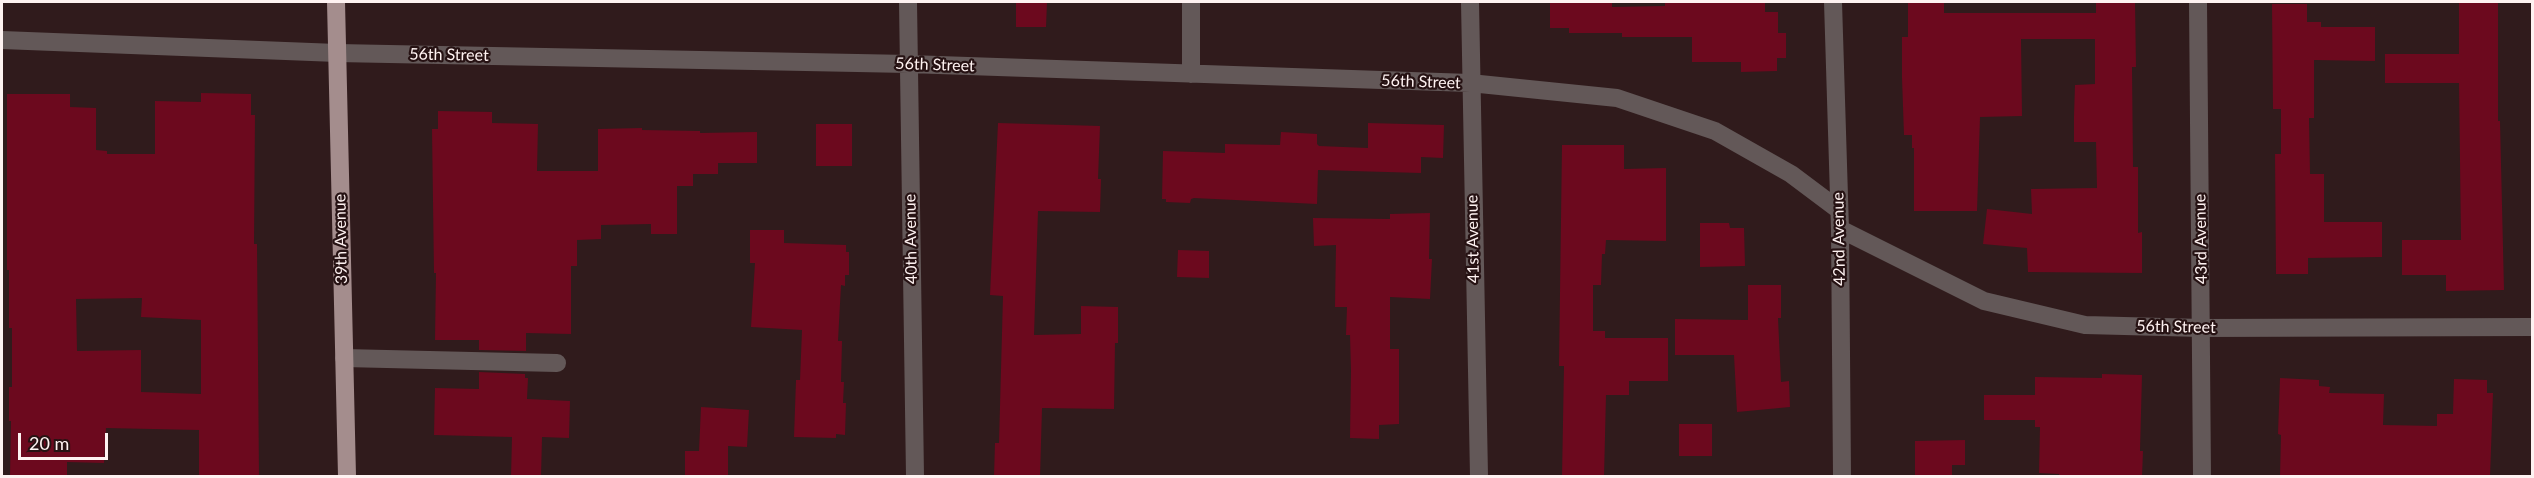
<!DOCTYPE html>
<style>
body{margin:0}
#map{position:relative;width:2534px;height:478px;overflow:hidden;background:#301b1c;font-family:Lato,sans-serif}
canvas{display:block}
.frame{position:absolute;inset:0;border:3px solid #fef2f1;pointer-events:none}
.scale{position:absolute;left:18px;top:433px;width:90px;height:27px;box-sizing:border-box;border:3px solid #fef2f1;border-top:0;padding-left:8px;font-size:18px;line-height:21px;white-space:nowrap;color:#fef2f1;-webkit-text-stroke:4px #261213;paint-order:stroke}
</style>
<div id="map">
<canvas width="2534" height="478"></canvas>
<div class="frame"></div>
<div class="scale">20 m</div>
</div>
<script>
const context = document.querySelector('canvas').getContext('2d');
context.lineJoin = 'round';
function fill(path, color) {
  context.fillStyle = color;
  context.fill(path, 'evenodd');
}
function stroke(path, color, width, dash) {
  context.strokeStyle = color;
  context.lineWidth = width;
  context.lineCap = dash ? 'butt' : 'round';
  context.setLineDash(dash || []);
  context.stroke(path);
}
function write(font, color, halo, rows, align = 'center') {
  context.font = font + ' Lato,sans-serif';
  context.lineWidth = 4.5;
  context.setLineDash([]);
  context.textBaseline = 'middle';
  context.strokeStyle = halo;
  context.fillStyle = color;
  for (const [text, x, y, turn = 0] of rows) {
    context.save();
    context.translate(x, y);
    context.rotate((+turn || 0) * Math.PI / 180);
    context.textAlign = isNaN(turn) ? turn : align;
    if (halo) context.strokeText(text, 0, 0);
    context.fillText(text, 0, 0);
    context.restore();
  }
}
fill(new Path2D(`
 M 1016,2 L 1047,2 L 1046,27 L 1016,27 Z
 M 1550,2 L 1612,2 L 1612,7 L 1665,6 L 1665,2 L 1765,2 L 1765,12 L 1778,12 L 1778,33 L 1786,33 L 1786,58 L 1777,58 L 1777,71 L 1741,72 L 1741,62 L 1692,62 L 1692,37 L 1622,37 L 1622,33 L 1569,33 L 1569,28 L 1550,28 Z
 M 1908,2 L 1944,2 L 1944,13 L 2096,13 L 2096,2 L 2135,2 L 2136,67 L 2132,67 L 2133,167 L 2138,167 L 2138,233 L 2142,232 L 2142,273 L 2028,272 L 2027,248 L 1983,244 L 1987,209 L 2032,214 L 2031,189 L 2097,188 L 2096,142 L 2074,142 L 2074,116 L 2075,85 L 2095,84 L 2095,39 L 2021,39 L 2022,116 L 1980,117 L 1977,211 L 1914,211 L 1914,148 L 1912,148 L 1912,135 L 1904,135 L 1902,78 L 1902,37 L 1908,37 Z
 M 2459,2 L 2498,2 L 2498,121 L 2500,121 L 2504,290 L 2446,291 L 2446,275 L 2402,275 L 2402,240 L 2461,240 L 2459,83 L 2385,83 L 2385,54 L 2459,54 Z
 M 2272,4 L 2307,4 L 2307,22 L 2321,22 L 2321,27 L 2375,27 L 2375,61 L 2314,60 L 2314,118 L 2309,118 L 2310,174 L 2324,174 L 2324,222 L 2382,222 L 2382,257 L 2308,258 L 2308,274 L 2276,274 L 2275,154 L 2281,154 L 2281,109 L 2273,109 Z
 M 201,93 L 251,94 L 251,115 L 255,115 L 254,244 L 257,244 L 259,477 L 199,477 L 199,430 L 106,428 L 104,463 L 67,462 L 67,477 L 10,477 L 11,421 L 9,421 L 9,387 L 12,387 L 12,328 L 9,328 L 9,270 L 7,270 L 7,94 L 70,94 L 70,107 L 96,108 L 96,150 L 107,151 L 107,154 L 155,154 L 155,101 L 201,102 ZM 142,298 L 141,317 L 201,320 L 201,394 L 141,392 L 141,350 L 77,351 L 76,299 Z
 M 438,111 L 492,112 L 492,123 L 538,124 L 537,171 L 598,171 L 598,129 L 642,128 L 642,130 L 700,131 L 700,133 L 757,132 L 757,163 L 718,163 L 718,174 L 693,174 L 693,186 L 677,186 L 677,234 L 651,234 L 651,224 L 601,225 L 601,239 L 577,240 L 577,266 L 571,266 L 571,334 L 526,333 L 526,351 L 479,350 L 479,340 L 435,340 L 436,273 L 434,273 L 432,129 L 438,129 Z
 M 998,123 L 1100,126 L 1098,179 L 1101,179 L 1100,212 L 1038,211 L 1034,335 L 1081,334 L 1081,306 L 1118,307 L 1118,343 L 1115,343 L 1114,409 L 1042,408 L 1040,477 L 994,477 L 995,443 L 999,443 L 1003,296 L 990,295 Z
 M 1368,123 L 1444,125 L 1443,158 L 1421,157 L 1421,173 L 1318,170 L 1317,204 L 1194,198 L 1191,199 L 1190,203 L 1166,202 L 1166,199 L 1162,199 L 1163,151 L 1225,153 L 1225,144 L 1280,145 L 1281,132 L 1317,134 L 1317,144 L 1319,146 L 1368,148 Z
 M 816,124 L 852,124 L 852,166 L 816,166 Z
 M 1562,145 L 1624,145 L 1624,169 L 1666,168 L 1666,241 L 1606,240 L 1605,254 L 1602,254 L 1601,285 L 1593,285 L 1593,331 L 1605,331 L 1605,338 L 1668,338 L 1668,381 L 1629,381 L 1629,395 L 1606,395 L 1604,477 L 1562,477 L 1564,366 L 1559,366 Z
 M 1430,213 L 1429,259 L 1432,259 L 1430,299 L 1390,297 L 1390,349 L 1399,349 L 1399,424 L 1379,425 L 1379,439 L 1350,438 L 1351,371 L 1350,335 L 1346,335 L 1347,307 L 1335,307 L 1336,245 L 1314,246 L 1313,218 L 1390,219 L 1390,214 Z
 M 1700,223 L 1729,223 L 1730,228 L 1744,228 L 1745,266 L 1700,267 Z
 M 750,230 L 784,230 L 784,243 L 846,245 L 846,252 L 849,252 L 849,275 L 845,275 L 845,286 L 841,285 L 838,341 L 842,341 L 841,382 L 844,382 L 843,403 L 846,403 L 845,435 L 836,434 L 836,438 L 794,437 L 796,380 L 800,380 L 802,330 L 751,327 L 755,263 L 750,263 Z
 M 1178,250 L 1209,251 L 1209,278 L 1177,277 Z
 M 1748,285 L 1781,285 L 1781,318 L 1778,318 L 1781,382 L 1789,381 L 1790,407 L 1737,412 L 1734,355 L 1675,355 L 1675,319 L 1748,320 Z
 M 479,372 L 525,374 L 525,378 L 528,378 L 527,399 L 570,401 L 569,438 L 542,437 L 541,477 L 511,477 L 512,437 L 434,435 L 435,388 L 479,389 Z
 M 2102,374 L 2142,375 L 2140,451 L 2143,451 L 2142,477 L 2059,477 L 2059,474 L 2039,473 L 2040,427 L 2035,427 L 2035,420 L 1984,420 L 1984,395 L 2035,395 L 2035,377 L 2102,378 Z
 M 2280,378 L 2319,380 L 2319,386 L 2330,387 L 2329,393 L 2384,394 L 2383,425 L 2437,426 L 2437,414 L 2453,414 L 2454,379 L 2487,380 L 2487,393 L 2493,393 L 2490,477 L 2280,477 L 2281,435 L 2278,434 Z
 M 701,407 L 749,410 L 747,447 L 728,446 L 728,477 L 685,477 L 685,451 L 699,451 Z
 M 1679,424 L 1712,424 L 1712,456 L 1679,456 Z
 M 1965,440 L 1965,465 L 1952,465 L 1952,477 L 1915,477 L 1915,441 Z`), '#6c091e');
stroke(new Path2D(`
 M 908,2 L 915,476
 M 1191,2 L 1191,74
 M 1470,2 L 1479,476
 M 1833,2 L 1840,229 L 1842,476
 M 2198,2 L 2202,476
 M 2,40 L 337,53 L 909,64 L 1470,83 L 1617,98 L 1715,131 L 1791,174 L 1839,210
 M 1840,229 L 1984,301 L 2085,325 L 2202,328 L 2532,327
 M 344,358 L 557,363`), '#635858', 18);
stroke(new Path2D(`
 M 336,2 L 347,476`), '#a48d8d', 18);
write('16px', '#fef2f1', '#261213', [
 ["56th Street",449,55,1],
 ["56th Street",935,65,2],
 ["56th Street",1421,82,2],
 ["39th Avenue",341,239,-91],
 ["40th Avenue",911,239,-91],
 ["41st Avenue",1473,239,-91],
 ["42nd Avenue",1839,239,-91],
 ["43rd Avenue",2201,239,-91],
 ["56th Street",2176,327,1]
]);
</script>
